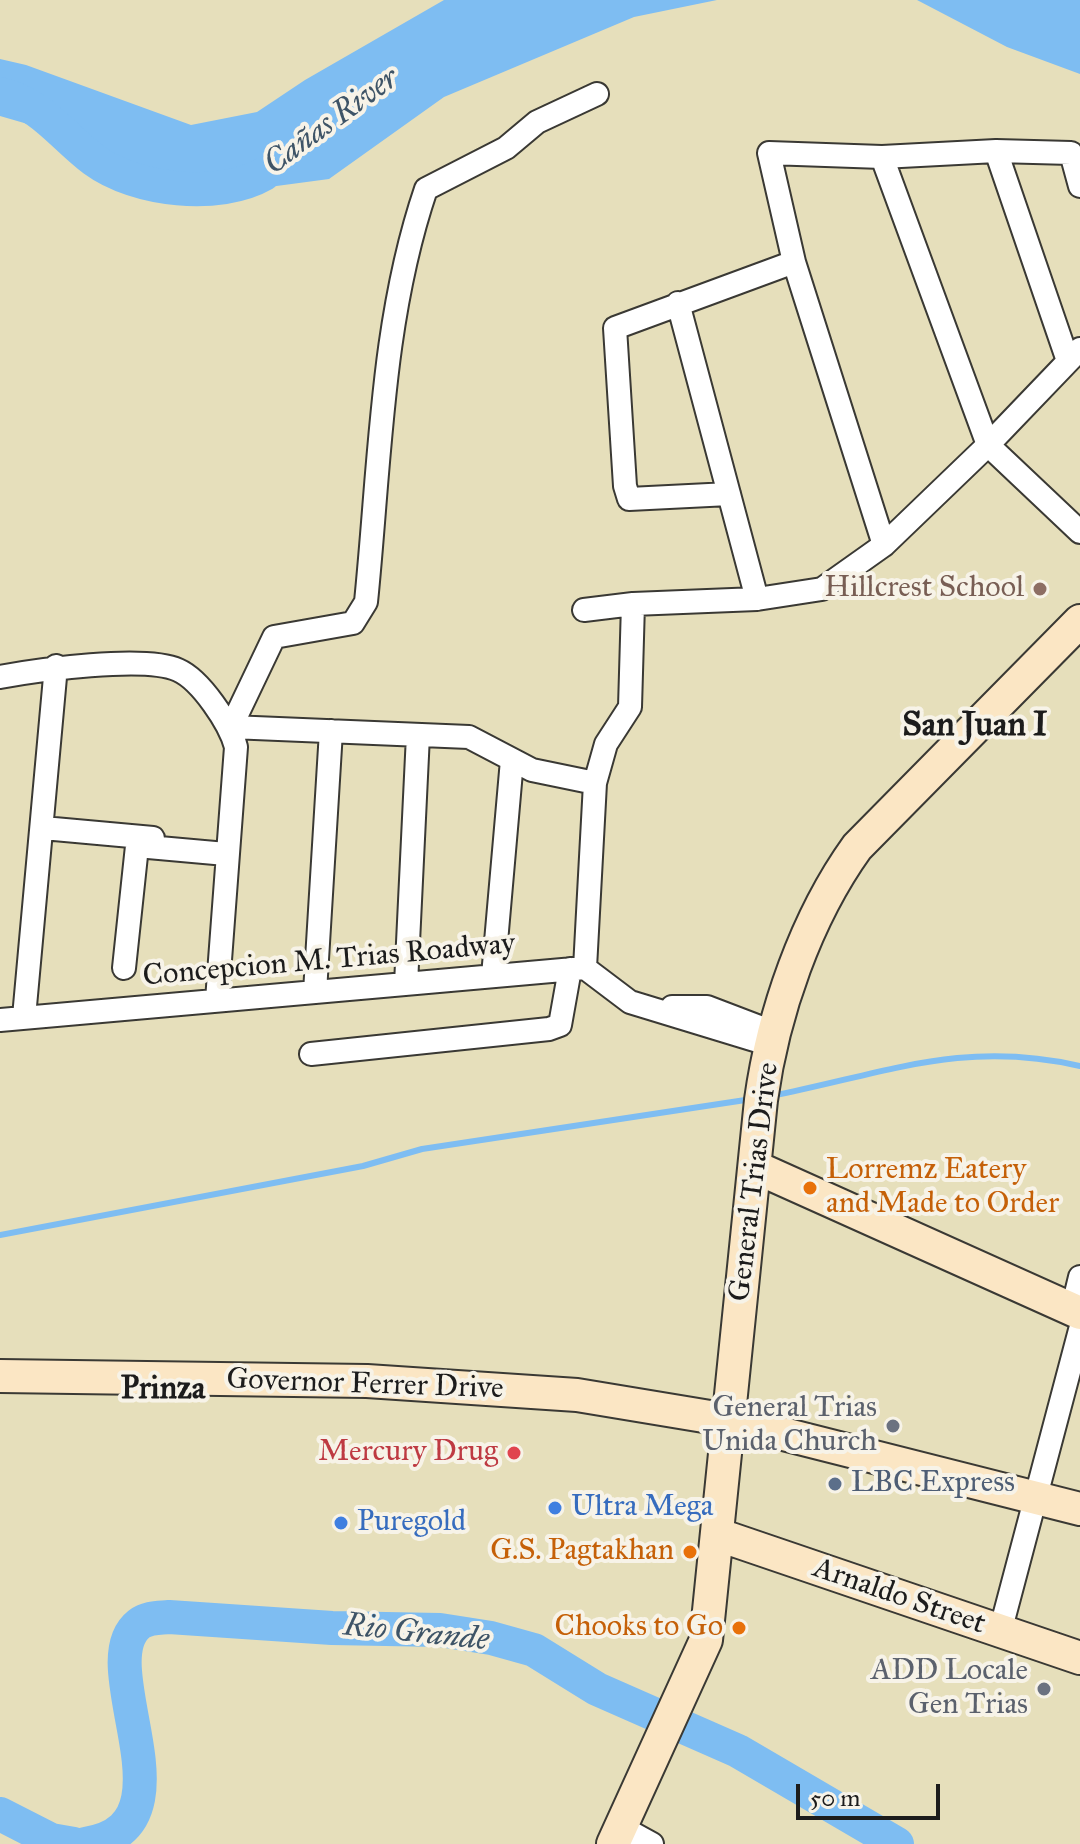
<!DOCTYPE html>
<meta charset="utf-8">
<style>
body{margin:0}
#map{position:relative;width:1080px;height:1844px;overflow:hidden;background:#e6dfbb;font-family:"IM FELL Great Primer",serif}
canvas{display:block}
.scale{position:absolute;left:796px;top:1784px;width:144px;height:36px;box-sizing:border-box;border:4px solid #1c1c1c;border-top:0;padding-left:10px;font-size:24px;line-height:28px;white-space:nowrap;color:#1c1c1c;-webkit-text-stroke:6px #f7f3e8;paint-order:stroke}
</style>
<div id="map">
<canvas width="1080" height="1844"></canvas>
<div class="scale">50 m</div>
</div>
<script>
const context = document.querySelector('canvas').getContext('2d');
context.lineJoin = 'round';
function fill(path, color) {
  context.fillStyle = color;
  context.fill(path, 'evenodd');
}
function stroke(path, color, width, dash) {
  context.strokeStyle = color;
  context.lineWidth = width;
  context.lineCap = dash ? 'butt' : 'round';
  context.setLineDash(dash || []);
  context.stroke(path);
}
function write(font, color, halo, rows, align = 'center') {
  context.font = font + ' "IM FELL Great Primer",serif';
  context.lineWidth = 8;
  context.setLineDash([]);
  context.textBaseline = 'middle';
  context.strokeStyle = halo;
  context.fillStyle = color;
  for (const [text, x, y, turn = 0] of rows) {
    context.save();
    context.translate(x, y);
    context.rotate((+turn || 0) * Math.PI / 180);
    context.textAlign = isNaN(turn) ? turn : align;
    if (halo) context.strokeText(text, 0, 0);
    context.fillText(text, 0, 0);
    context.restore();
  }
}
fill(new Path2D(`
 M 444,0 L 717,0 L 634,17 L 444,97 L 329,179 L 239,191 L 179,186 L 120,170 L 69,136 L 0,116 L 0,59 L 26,65 L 191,125 L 257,112 L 305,80 Z
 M 917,0 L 1080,0 L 1080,74 L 1007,47 Z`), '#7ebdf2');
stroke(new Path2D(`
 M 771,1096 C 884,1074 962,1039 1080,1066
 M 0,1235 L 363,1166 L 422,1149 L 752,1099`), '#7ebdf2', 6);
stroke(new Path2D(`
 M 0,94 C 42,104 61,135 94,160 C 136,191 219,200 264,174
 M 0,1814 L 51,1840 L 74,1844
 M 85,1844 C 202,1827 87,1665 139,1624 C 148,1617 159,1618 169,1617 L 332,1628 L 440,1630 L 491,1638 L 534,1650 L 597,1689 L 738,1751 L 897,1844`), '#7ebdf2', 34);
const street = new Path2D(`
 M 996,151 L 1068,361
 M 882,157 L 988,445 L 1080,532
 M 678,303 L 757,599
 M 729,494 L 629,499 L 625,486 L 615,328 L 794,262
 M 884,545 L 794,262 L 769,153 L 882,157 L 996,151 L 1071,153 L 1080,186
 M 584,610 L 633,604 L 757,599 L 822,589 L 884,545 L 988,445 L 1080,349
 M 0,677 C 37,670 145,655 178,670 C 201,680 230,724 236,747 L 217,1000
 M 231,727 L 274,637 L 353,623 L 366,602 C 380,465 381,321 426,189 L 506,148 L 537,122 L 597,94
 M 231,727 L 469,737 L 532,770 L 595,783
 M 43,828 L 153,838
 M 124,968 L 137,846 L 226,854
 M 585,968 L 595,783 L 606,744 L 630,707 L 633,604
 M 493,976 L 512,760
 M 406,984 L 418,735
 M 315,992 L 331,731
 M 672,1007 L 707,1007 L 762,1028
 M 24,1017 L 56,666
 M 0,1020 L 585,968 L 630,1002 L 771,1045
 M 311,1054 L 549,1029 L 560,1025 L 570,969
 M 1072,1310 L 1080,1277
 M 1000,1632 L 1080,1330
 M 621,1827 L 652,1844`);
const secondary = new Path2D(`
 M 755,1167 L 1080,1313
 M 0,1376 L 367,1381 L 577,1395 L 728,1420 L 1080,1509
 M 719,1535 L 1080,1658
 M 613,1844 L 706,1640 L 761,1100 C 773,1013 806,918 857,847 L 1080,621`);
stroke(street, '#3a3934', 26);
stroke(secondary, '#3a3934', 36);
stroke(street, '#fff', 22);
stroke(secondary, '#fbe6c4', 32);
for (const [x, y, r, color] of [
 [1040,589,8,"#8d6e63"],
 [810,1188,8,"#e8710a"],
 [893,1426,8,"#6b7280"],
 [514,1453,8,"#e0444e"],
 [835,1484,8,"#5c6f8a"],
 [555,1508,8,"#3f7fe0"],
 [341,1523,8,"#3f7fe0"],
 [690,1552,8,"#e8710a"],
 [739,1628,8,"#e8710a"],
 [1044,1689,8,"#6b7280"]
]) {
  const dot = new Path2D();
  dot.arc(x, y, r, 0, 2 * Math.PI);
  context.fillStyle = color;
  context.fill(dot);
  stroke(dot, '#f7f3e8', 3);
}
write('30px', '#785e54', '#f7f3e8', [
 ["Hillcrest School",1024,589]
], 'right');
write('30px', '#1c1c1c', '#f7f3e8', [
 ["Concepcion M. Trias Roadway",329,961,-5],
 ["General Trias Drive",755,1182,-83],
 ["Governor Ferrer Drive",365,1385,2],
 ["Arnaldo Street",899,1597,19]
]);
write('30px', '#c56008', '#f7f3e8', [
 ["Lorremz Eatery",826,1171,"left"],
 ["and Made to Order",826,1205,"left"],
 ["G.S. Pagtakhan",674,1552],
 ["Chooks to Go",723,1628]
], 'right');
write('30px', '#5b616d', '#f7f3e8', [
 ["General Trias",877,1409],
 ["Unida Church",877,1443],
 ["ADD Locale",1028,1672],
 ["Gen Trias",1028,1706]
], 'right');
write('30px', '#be3a42', '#f7f3e8', [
 ["Mercury Drug",498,1453]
], 'right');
write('30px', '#4e5e75', '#f7f3e8', [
 ["LBC Express",851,1484]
], 'left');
write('30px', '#366cbe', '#f7f3e8', [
 ["Ultra Mega",571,1508],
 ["Puregold",357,1523]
], 'left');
write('italic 32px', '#3e5467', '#f7f3e8', [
 ["Cañas River",332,122,-36],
 ["Rio Grande",416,1634,6]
]);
write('bold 32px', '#1c1c1c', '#f7f3e8', [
 ["Prinza",163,1390]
]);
write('bold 34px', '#1c1c1c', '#f7f3e8', [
 ["San Juan I",975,727]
]);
</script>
